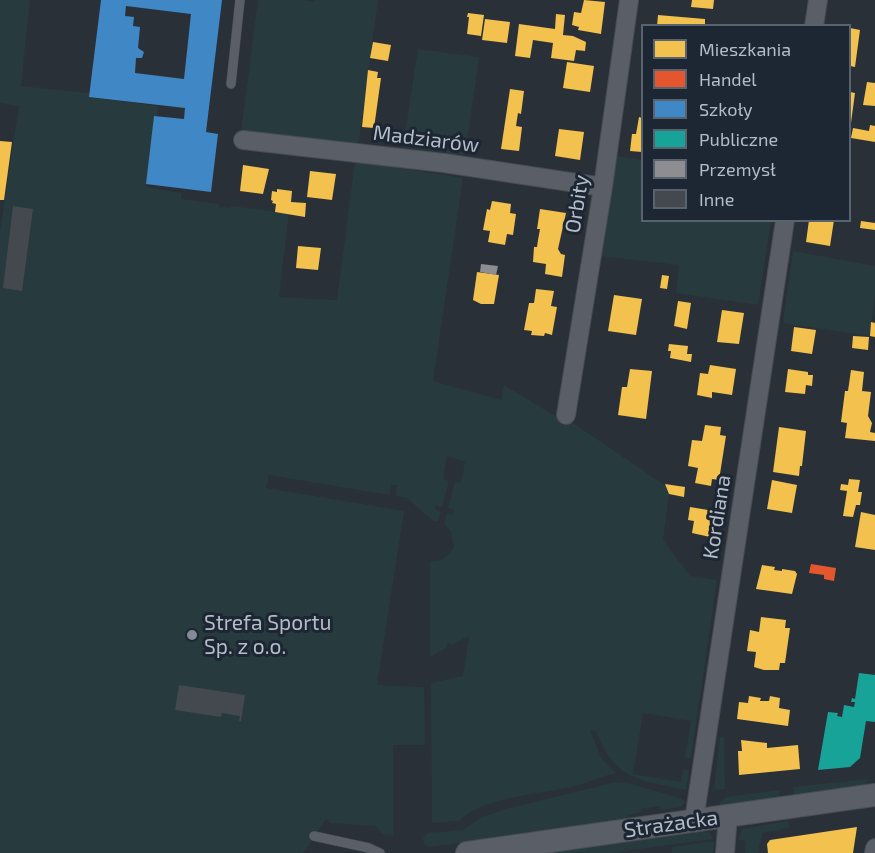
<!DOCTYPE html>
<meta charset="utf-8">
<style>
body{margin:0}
#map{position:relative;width:875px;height:853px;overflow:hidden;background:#2a3038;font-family:"Exo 2",sans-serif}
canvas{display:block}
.legend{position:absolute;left:641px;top:24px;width:210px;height:198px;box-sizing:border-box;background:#1d2633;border:2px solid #59626f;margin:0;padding:8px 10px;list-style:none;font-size:18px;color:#b4bcc9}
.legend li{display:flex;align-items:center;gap:12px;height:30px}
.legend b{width:30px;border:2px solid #59626f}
</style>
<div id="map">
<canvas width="875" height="853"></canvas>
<ul class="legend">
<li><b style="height:16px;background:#f2c14e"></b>Mieszkania</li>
<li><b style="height:16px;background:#e4572e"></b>Handel</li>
<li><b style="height:16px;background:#3f88c5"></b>Szkoły</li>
<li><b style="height:16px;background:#17a398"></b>Publiczne</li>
<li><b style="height:16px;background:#8d8d92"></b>Przemysł</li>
<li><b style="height:16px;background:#444950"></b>Inne</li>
</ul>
</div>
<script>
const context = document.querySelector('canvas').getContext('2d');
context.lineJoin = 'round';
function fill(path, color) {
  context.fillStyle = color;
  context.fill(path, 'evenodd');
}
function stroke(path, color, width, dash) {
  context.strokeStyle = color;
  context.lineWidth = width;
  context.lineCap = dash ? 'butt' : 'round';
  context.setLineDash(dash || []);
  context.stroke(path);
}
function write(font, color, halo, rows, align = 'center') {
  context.font = font + ' "Exo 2",sans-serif';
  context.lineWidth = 6;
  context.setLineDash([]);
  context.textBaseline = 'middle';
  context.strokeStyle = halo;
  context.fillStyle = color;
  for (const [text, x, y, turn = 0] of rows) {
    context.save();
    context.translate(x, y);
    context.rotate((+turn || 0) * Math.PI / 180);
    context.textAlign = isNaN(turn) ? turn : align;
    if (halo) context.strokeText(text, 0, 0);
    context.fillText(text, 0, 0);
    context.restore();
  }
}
fill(new Path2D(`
 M 0,0 L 30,0 L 21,86 L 90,93 L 90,97 L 158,106 L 157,116 L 154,116 L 146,187 L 181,193 L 181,199 L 219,204 L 219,207 L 231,208 L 231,206 L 289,213 L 279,297 L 337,300 L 355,161 L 463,178 L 433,381 L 501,400 L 504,385 L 552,414 L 573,423 L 666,486 L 669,494 L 663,540 L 690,576 L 717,580 L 691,758 L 685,758 L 691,721 L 643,713 L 633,774 L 681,782 L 683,769 L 689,770 L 686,790 C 640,780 615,781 596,731 L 590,730 L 601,758 L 616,773 C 602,776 589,782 575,786 C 543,794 481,797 459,821 L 432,823 L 431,683 L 463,676 L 469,636 L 451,645 L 448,643 L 446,648 L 430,657 L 430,561 C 442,562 448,557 454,546 L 451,531 L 444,524 L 447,513 L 453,515 L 454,510 L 448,508 L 455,482 L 461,483 L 465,462 L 447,456 L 443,479 L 449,481 L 442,507 L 436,505 L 435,509 L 441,512 L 438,521 L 433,521 L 407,498 L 396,496 L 397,485 L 391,485 L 390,495 L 269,475 L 266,488 L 404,511 L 377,685 L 424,687 L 425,745 L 393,745 L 393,835 L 382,834 L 376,826 L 331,823 L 326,819 L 303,853 L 0,853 L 0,231 L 19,106 L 0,103 Z
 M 258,0 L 303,0 L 314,2 L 315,0 L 378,0 L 359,140 L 356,145 L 241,133 Z
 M 418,49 L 479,57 L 465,155 L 403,147 Z
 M 617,156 L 642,160 L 642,220 L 771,221 L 758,305 L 676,293 L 679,265 L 600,256 Z
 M 793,251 L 875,266 L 875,297 L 870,336 L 783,323 Z
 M 720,737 L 724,737 L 725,789 L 714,790 Z
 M 867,779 L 866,785 L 863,786 L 796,797 L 794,794 L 793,787 Z
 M 616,782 L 632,784 L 682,799 L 685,802 L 681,807 L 660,810 L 659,806 L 641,809 L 642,812 L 628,815 L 629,820 L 429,847 L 424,844 L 423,837 L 428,833 L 463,830 L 482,817 L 506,809 Z
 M 780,790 L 778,799 L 719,808 L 720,802 L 727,797 Z
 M 788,821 L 789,828 L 762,833 L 758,853 L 745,853 L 746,841 L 738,840 L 742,829 Z
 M 702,827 L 703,832 L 710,833 L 713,839 L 611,853 L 534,853 Z
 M 708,842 L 714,842 L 713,853 L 672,853 L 672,847 Z`), '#273a3e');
fill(new Path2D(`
 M 584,0 L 605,2 L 601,34 L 578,30 L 579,27 L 572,25 L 574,12 L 581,13 Z
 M 692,0 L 714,0 L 713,9 L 691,7 Z
 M 468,13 L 484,15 L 481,36 L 467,34 L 469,17 L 467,17 Z
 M 556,14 L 565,15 L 563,35 L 573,36 L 586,42 L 585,51 L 576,50 L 574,61 L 551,58 L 553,43 L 533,40 L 530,58 L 515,56 L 519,24 L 555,29 Z
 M 658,15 L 705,19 L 705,26 L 657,26 Z
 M 485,19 L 510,22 L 507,43 L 482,40 Z
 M 850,28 L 860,30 L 855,67 L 850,66 Z
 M 373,42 L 391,45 L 388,61 L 370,58 Z
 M 567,62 L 594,66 L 590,92 L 563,88 Z
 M 368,70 L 378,72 L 377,78 L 381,78 L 374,128 L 362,127 Z
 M 867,82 L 875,83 L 875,106 L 863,105 Z
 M 510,89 L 524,91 L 521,114 L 518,113 L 516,126 L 522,127 L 519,151 L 501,149 Z
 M 850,92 L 855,93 L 851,123 L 850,123 Z
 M 639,117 L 642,118 L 642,152 L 630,151 L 632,134 L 636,134 Z
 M 870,125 L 875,126 L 875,142 L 851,138 L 853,128 L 869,131 Z
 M 559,129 L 584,132 L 580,160 L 555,156 Z
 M 0,141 L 12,142 L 4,200 L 0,200 Z
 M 243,165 L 269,169 L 263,194 L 240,191 Z
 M 310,171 L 336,174 L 332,200 L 307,197 Z
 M 277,189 L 292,191 L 291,202 L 306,203 L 305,217 L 275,212 L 276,204 L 272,203 L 273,201 L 271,200 L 272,191 L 277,192 Z
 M 492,201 L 511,204 L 510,213 L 516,214 L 513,235 L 507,234 L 505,245 L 488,242 L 490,231 L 483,230 L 487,209 L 490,210 Z
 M 540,209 L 566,213 L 558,249 L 561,254 L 565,255 L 562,277 L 545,274 L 546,264 L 533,262 L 534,247 L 537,247 L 538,240 L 540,229 L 537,229 Z
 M 809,220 L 834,220 L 830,246 L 806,242 Z
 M 861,221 L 875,223 L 875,230 L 860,228 Z
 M 298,246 L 321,248 L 318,270 L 296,268 Z
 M 477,272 L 499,275 L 494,304 L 481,304 L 473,300 Z
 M 662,275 L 669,276 L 667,289 L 660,288 Z
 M 536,289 L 554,291 L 551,306 L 557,307 L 552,335 L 545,333 L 544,336 L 531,335 L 532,331 L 524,330 L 529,303 L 534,303 Z
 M 614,295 L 642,299 L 636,335 L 608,331 Z
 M 678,301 L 691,303 L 687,329 L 674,326 Z
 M 722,310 L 744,313 L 739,344 L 717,342 Z
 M 871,322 L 875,323 L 875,337 L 870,336 Z
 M 794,327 L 816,330 L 812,354 L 791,351 Z
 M 853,336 L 869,337 L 868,350 L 852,348 Z
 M 669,344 L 688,346 L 687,354 L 692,354 L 691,362 L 670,358 L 671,351 L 668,351 Z
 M 710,365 L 736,369 L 732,395 L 712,392 L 712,398 L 697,395 L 700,373 L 708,374 Z
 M 630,369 L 652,371 L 646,419 L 618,415 L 622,387 L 627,387 Z
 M 788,369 L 808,372 L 808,375 L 813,375 L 812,386 L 806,385 L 805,394 L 785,392 Z
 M 851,370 L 864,372 L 862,391 L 871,392 L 868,416 L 872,423 L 870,432 L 875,433 L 875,441 L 845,438 L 847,423 L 841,422 L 845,391 L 848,391 Z
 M 705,425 L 721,427 L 720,435 L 726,436 L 719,480 L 712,479 L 711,486 L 695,483 L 698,468 L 688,466 L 692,440 L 702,441 Z
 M 779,427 L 806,431 L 802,466 L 800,466 L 799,476 L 773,472 Z
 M 849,479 L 860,480 L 858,492 L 862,492 L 860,505 L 856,505 L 853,517 L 843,516 L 847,491 L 840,490 L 841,484 L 848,485 Z
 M 772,480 L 797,485 L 792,513 L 767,509 Z
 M 665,484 L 685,487 L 684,497 L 669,494 Z
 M 690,507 L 714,511 L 710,537 L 692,533 L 694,521 L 688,520 Z
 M 861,512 L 875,515 L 875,550 L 855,547 Z
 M 762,565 L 775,567 L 774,570 L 782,571 L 782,569 L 795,571 L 797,574 L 792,594 L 756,589 Z
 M 761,617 L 786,620 L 785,628 L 790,628 L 785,663 L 780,663 L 779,670 L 764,670 L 754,667 L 756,652 L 747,651 L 750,630 L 759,632 Z
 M 749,696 L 761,698 L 760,701 L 769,701 L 770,696 L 780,698 L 779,708 L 790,710 L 788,726 L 737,719 L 739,702 L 748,703 Z
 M 741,740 L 767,743 L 767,748 L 798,745 L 800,769 L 739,775 L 738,751 L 742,751 Z
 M 857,827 L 853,853 L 768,853 L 767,844 L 770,840 Z`), '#f2c14e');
fill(new Path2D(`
 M 811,564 L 836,568 L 834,581 L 824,579 L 824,575 L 809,573 Z`), '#e4572e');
fill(new Path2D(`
 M 101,0 L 222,0 L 206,132 L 218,134 L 211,192 L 146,184 L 154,116 L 184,119 L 185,108 L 89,97 ZM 126,6 L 191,14 L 184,79 L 135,73 L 136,58 L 142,58 L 144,52 L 138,48 L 140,27 L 133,26 L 134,17 L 125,16 Z`), '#3f88c5');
fill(new Path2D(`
 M 859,673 L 875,675 L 875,722 L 866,721 L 860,758 L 850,767 L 818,770 L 828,712 L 838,713 L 837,716 L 842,717 L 844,705 L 854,707 L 855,702 L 851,702 L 852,698 L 855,699 Z`), '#17a398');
fill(new Path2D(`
 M 481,264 L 498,266 L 496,275 L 480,272 Z`), '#8d8d92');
fill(new Path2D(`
 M 13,206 L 33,209 L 22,291 L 3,288 Z
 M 179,685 L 245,695 L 241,721 L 239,721 L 240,716 L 222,713 L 221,717 L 175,710 Z`), '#444950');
const service = new Path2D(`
 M 231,84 L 240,0
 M 314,836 L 369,848 L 380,853`);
const minor = new Path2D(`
 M 814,26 L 818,0
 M 243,140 L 444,163 L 603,187
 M 566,415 L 603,187 L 629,0
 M 694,820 L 785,220
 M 725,853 L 728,816
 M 874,853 L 875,848`);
const tertiary = new Path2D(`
 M 467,853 L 875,795`);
stroke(service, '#484c53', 10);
stroke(minor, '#484c53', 20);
stroke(tertiary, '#484c53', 24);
stroke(service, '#5a5e66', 9);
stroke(minor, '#5a5e66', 18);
stroke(tertiary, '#5a5e66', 22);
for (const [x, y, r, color] of [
 [192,635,6,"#848b96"]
]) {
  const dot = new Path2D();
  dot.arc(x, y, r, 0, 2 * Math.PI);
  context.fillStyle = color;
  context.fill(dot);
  stroke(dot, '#1d2633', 2);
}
write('21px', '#b4bcc9', '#1d2633', [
 ["Madziarów",426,139,7],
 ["Orbity",577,204,-81],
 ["Kordiana",717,517,-81],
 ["Strażacka",671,824,-8]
]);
write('21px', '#b4bcc9', '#1d2633', [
 ["Strefa Sportu",204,623],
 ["Sp. z o.o.",204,647]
], 'left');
</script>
